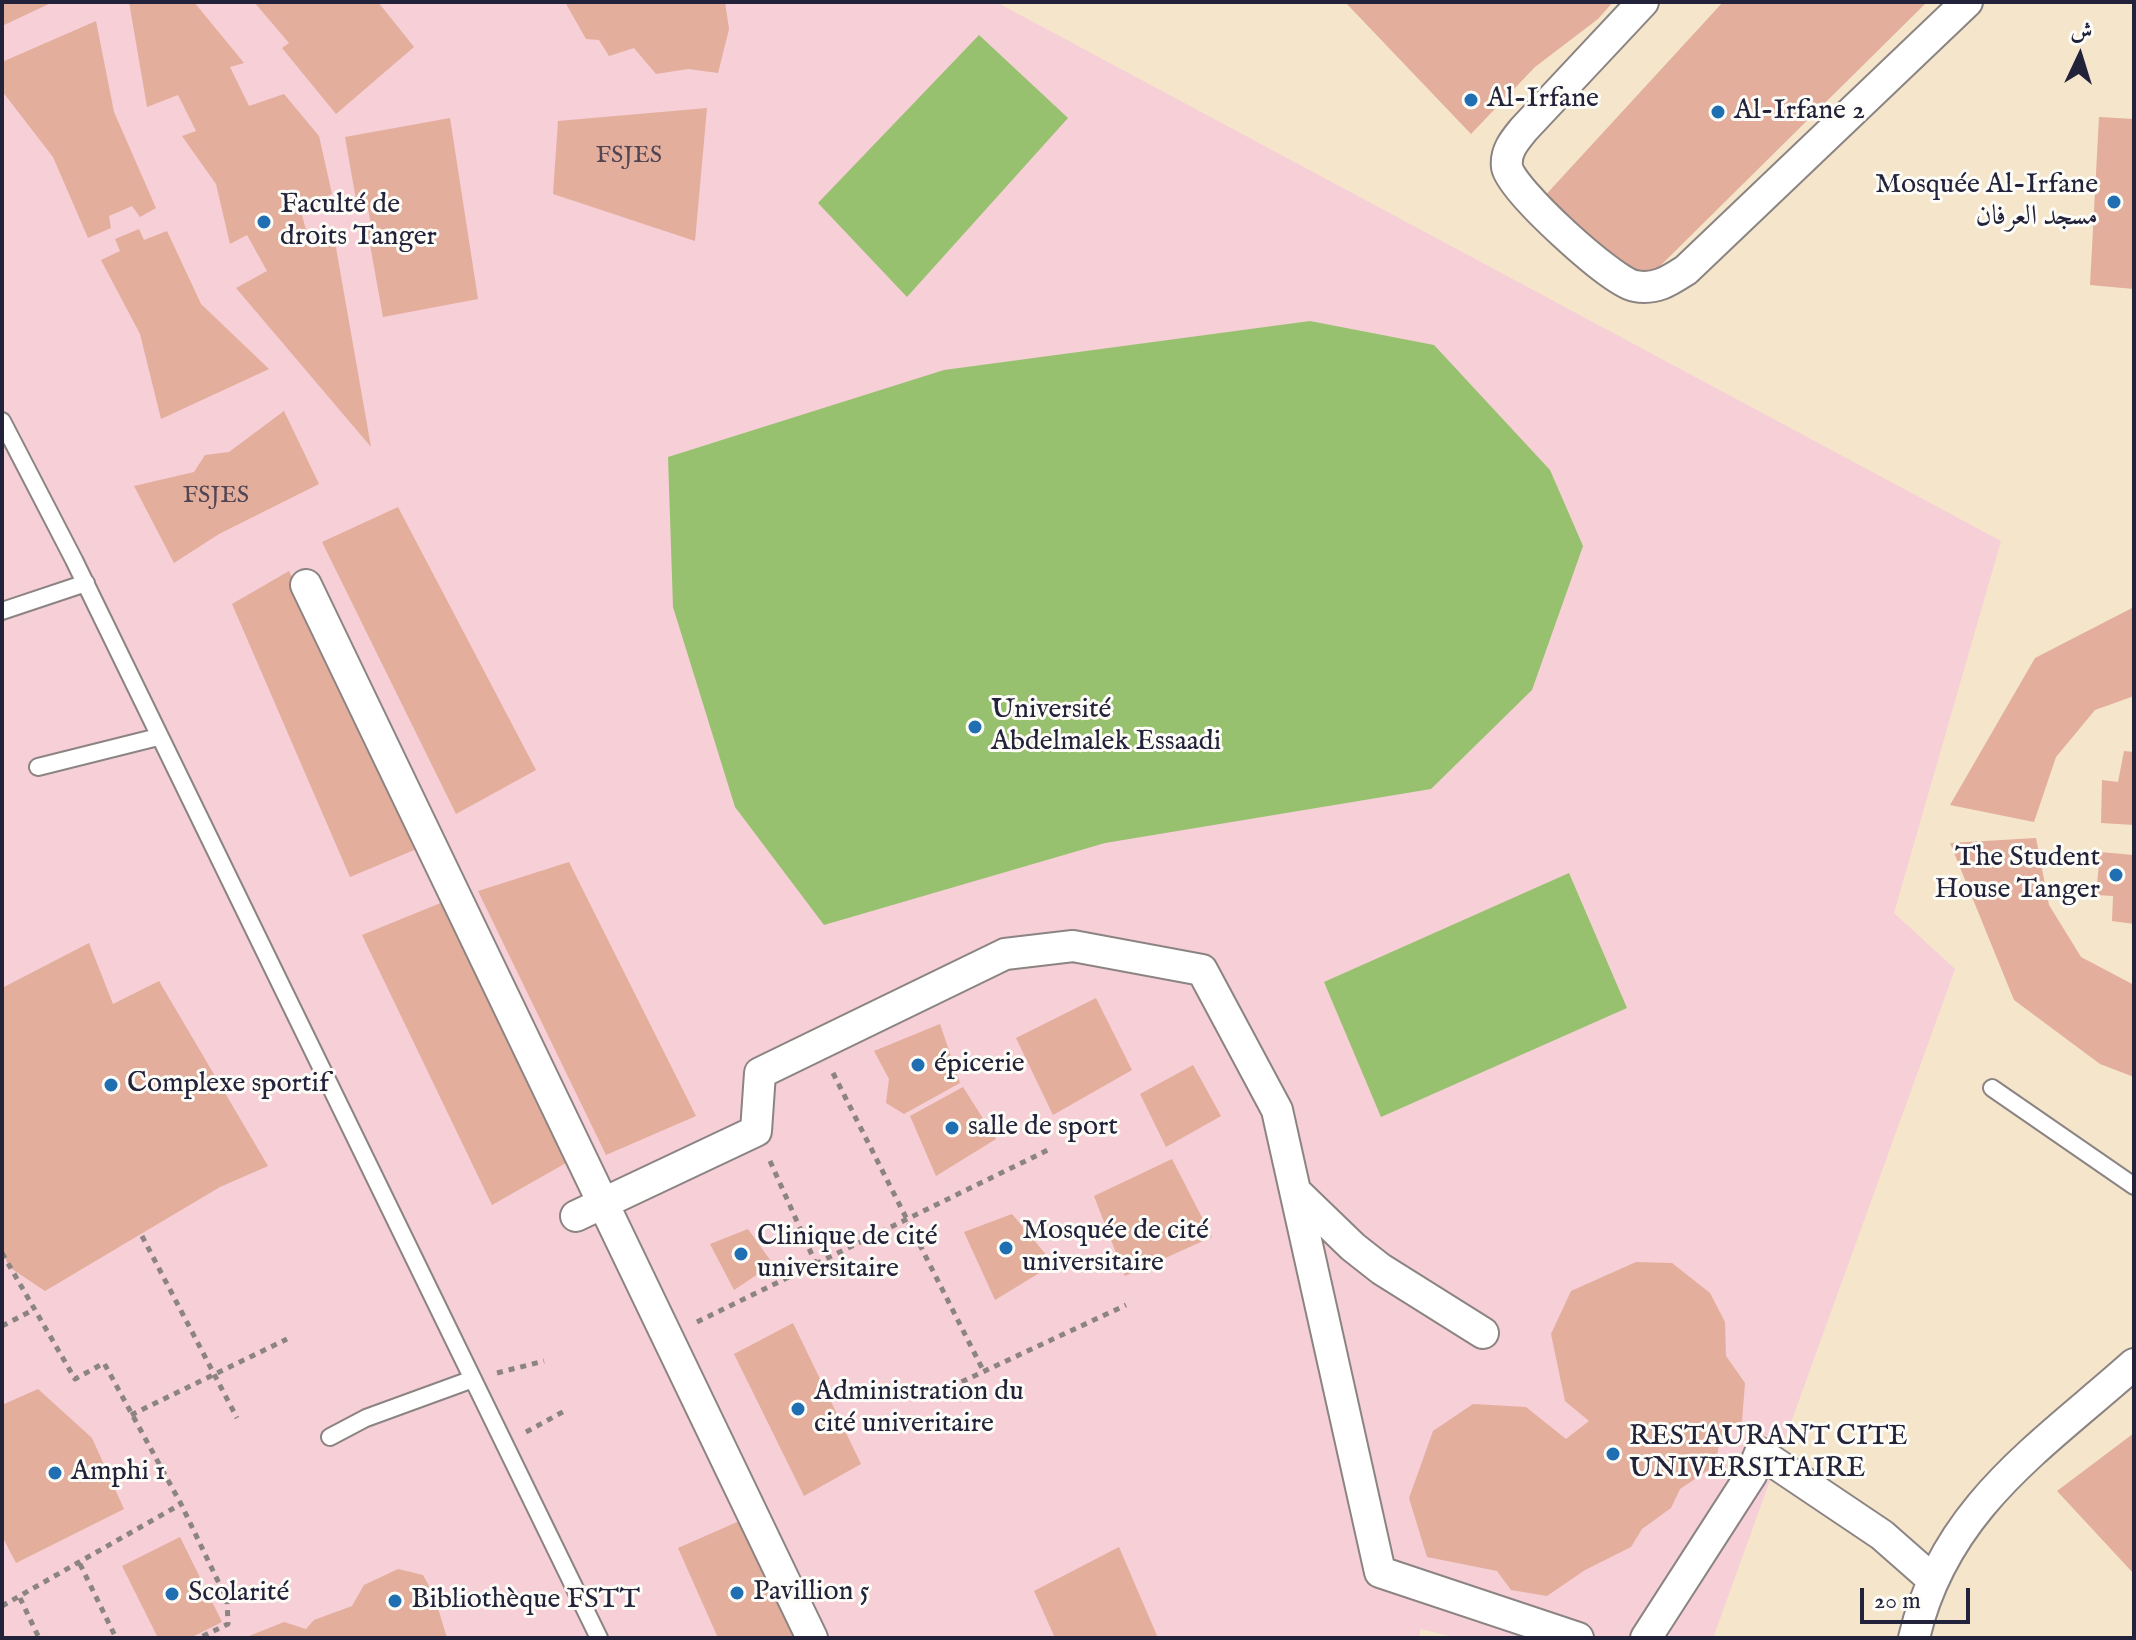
<!DOCTYPE html>
<meta charset="utf-8">
<style>
body{margin:0}
#map{position:relative;width:2136px;height:1640px;overflow:hidden;background:#f4e5cb;font-family:"IM FELL English",Amiri,serif}
canvas{display:block}
.frame{position:absolute;inset:0;border:4px solid #22223b;pointer-events:none}
.north{position:absolute;left:2040px;top:16px;width:80px;height:80px;-webkit-text-stroke:6px #fdfcf7;paint-order:stroke;rotate:4deg;font-size:22px;font-weight:700;line-height:32px;text-align:center;color:#22223b}
.north::after{content:'';display:block;margin:auto;width:28px;height:36px;background:#22223b;clip-path:polygon(50% 0,100% 100%,50% 72%,0 100%)}
.scale{position:absolute;left:1860px;top:1588px;width:110px;height:36px;box-sizing:border-box;border:4px solid #22223b;border-top:0;padding-left:10px;font-size:24px;line-height:28px;white-space:nowrap;color:#22223b;-webkit-text-stroke:6px #fdfcf7;paint-order:stroke}
</style>
<div id="map">
<canvas width="2136" height="1640"></canvas>
<div class="frame"></div>
<div class="north">ش</div>
<div class="scale">20 m</div>
</div>
<script>
const context = document.querySelector('canvas').getContext('2d');
context.lineJoin = 'round';
function fill(path, color) {
  context.fillStyle = color;
  context.fill(path, 'evenodd');
}
function stroke(path, color, width, dash) {
  context.strokeStyle = color;
  context.lineWidth = width;
  context.lineCap = dash ? 'butt' : 'round';
  context.setLineDash(dash || []);
  context.stroke(path);
}
function write(font, color, halo, rows, align = 'center') {
  context.font = font + ' "IM FELL English",Amiri,serif';
  context.lineWidth = 6;
  context.setLineDash([]);
  context.textBaseline = 'middle';
  context.strokeStyle = halo;
  context.fillStyle = color;
  for (const [text, x, y, turn = 0] of rows) {
    context.save();
    context.translate(x, y);
    context.rotate((+turn || 0) * Math.PI / 180);
    context.textAlign = isNaN(turn) ? turn : align;
    if (halo) context.strokeText(text, 0, 0);
    context.fillText(text, 0, 0);
    context.restore();
  }
}
fill(new Path2D(`
 M 2,2 L 996,2 L 2001,541 L 1894,913 L 1955,969 L 1713,1638 L 1458,1638 L 1421,1629 L 1418,1638 L 2,1638 Z`), '#f6cfd7');
fill(new Path2D(`
 M 979,35 L 1068,118 L 907,297 L 818,203 Z
 M 1310,321 L 1434,345 L 1550,470 L 1583,546 L 1532,690 L 1431,789 L 1105,843 L 824,925 L 735,807 L 673,607 L 668,457 L 944,370 Z
 M 1569,873 L 1627,1008 L 1381,1117 L 1324,982 Z`), '#97c16e');
fill(new Path2D(`
 M 2,2 L 53,2 L 2,26 Z
 M 129,2 L 194,2 L 244,63 L 230,67 L 249,106 L 284,94 L 319,136 L 332,194 L 300,208 L 311,248 L 335,242 L 371,447 L 236,288 L 267,271 L 247,235 L 230,244 L 216,184 L 182,136 L 196,131 L 178,95 L 147,107 Z
 M 254,2 L 378,2 L 414,47 L 336,114 L 282,48 L 289,43 Z
 M 565,2 L 725,2 L 729,29 L 718,73 L 688,69 L 656,74 L 634,48 L 609,56 L 599,40 L 586,39 Z
 M 1345,2 L 1613,2 L 1598,19 L 1535,67 L 1471,134 Z
 M 1723,2 L 1927,2 L 1654,272 L 1626,294 L 1530,212 Z
 M 96,21 L 114,112 L 156,208 L 140,217 L 132,206 L 109,216 L 111,228 L 88,238 L 53,157 L 2,91 L 2,62 Z
 M 707,108 L 695,241 L 553,194 L 558,121 Z
 M 2099,117 L 2134,119 L 2134,289 L 2090,285 Z
 M 450,118 L 478,299 L 383,317 L 367,228 L 372,229 L 368,209 L 358,211 L 345,137 Z
 M 139,229 L 144,240 L 167,231 L 201,304 L 269,369 L 161,419 L 140,334 L 101,260 L 120,251 L 115,239 Z
 M 284,411 L 319,484 L 219,534 L 174,563 L 134,486 L 194,472 L 205,455 L 229,452 Z
 M 398,507 L 536,770 L 456,814 L 322,542 Z
 M 289,571 L 419,848 L 350,877 L 232,604 Z
 M 2134,607 L 2134,696 L 2095,710 L 2056,757 L 2034,822 L 1950,805 L 2035,658 Z
 M 2124,751 L 2134,752 L 2134,825 L 2101,823 L 2102,780 L 2118,782 Z
 M 2036,838 L 2049,905 L 2081,957 L 2134,985 L 2134,1077 L 2100,1064 L 2014,1000 L 1950,843 Z
 M 2100,852 L 2134,855 L 2134,924 L 2112,921 L 2113,896 L 2096,895 Z
 M 569,862 L 696,1116 L 606,1155 L 478,891 Z
 M 448,900 L 573,1159 L 492,1205 L 362,935 Z
 M 89,943 L 113,1004 L 159,981 L 268,1166 L 220,1187 L 45,1291 L 9,1267 L 2,1250 L 2,988 Z
 M 1096,998 L 1132,1070 L 1053,1115 L 1016,1038 Z
 M 940,1024 L 960,1083 L 904,1114 L 886,1103 L 889,1079 L 874,1051 Z
 M 1193,1065 L 1221,1116 L 1166,1147 L 1140,1094 Z
 M 963,1087 L 996,1139 L 936,1176 L 910,1116 Z
 M 1172,1159 L 1212,1237 L 1125,1276 L 1094,1196 Z
 M 1012,1214 L 1054,1264 L 995,1300 L 964,1232 Z
 M 748,1229 L 773,1264 L 734,1290 L 710,1244 Z
 M 1636,1262 L 1672,1263 L 1710,1293 L 1725,1322 L 1726,1356 L 1745,1383 L 1742,1421 L 1720,1437 L 1716,1465 L 1680,1489 L 1671,1508 L 1642,1529 L 1631,1547 L 1585,1570 L 1547,1596 L 1511,1590 L 1497,1571 L 1427,1557 L 1409,1498 L 1433,1431 L 1473,1404 L 1526,1407 L 1566,1439 L 1589,1421 L 1565,1401 L 1551,1334 L 1571,1291 Z
 M 793,1323 L 861,1464 L 804,1496 L 734,1354 Z
 M 38,1389 L 92,1438 L 124,1509 L 16,1563 L 2,1536 L 2,1405 Z
 M 2134,1433 L 2134,1574 L 2057,1491 Z
 M 744,1519 L 796,1638 L 718,1638 L 678,1548 Z
 M 180,1537 L 222,1622 L 190,1638 L 158,1638 L 122,1566 Z
 M 1119,1547 L 1158,1638 L 1055,1638 L 1034,1591 Z
 M 398,1569 L 423,1575 L 434,1595 L 447,1638 L 244,1638 L 284,1622 L 306,1629 L 314,1620 L 352,1606 L 364,1585 Z`), '#e3ae9c');
const service = new Path2D(`
 M 2,421 L 74,560 L 599,1638
 M 2,611 L 86,583
 M 38,767 L 158,737
 M 1992,1088 L 2134,1186
 M 330,1437 L 366,1418 L 473,1379`);
const minor = new Path2D(`
 M 1643,2 L 1524,129 C 1515,140 1505,151 1507,167 C 1509,188 1613,283 1635,286 C 1656,290 1669,281 1686,270 L 1967,2
 M 306,585 L 812,1638
 M 1295,1191 L 1353,1247 L 1381,1269 L 1483,1333
 M 576,1216 L 756,1131 L 760,1073 L 1005,954 L 1073,946 L 1202,970 L 1277,1110 L 1380,1572 L 1578,1638
 M 1646,1638 L 1751,1475 L 1760,1453 L 1882,1535 L 1932,1579
 M 1914,1638 C 1944,1508 2041,1447 2134,1364`);
stroke(service, '#8b8483', 20);
stroke(minor, '#8b8483', 34);
stroke(new Path2D(`
 M 833,1073 L 984,1372
 M 770,1161 L 816,1264
 M 142,1236 L 237,1418
 M 2,1253 L 75,1379 L 104,1363 L 181,1504 L 227,1600 L 228,1624 L 199,1638
 M 697,1322 L 1052,1148
 M 2,1326 L 33,1310
 M 497,1373 L 544,1361
 M 929,1397 L 1126,1305
 M 131,1415 L 287,1339
 M 526,1432 L 568,1409
 M 80,1564 L 116,1638
 M 20,1598 L 39,1638
 M 2,1606 L 181,1504`), '#8b8483', 5, [6, 6]);
stroke(service, '#fff', 16);
stroke(minor, '#fff', 30);
for (const [x, y, r, color] of [
 [1471,100,8,"#1f6fb2"],
 [1718,112,8,"#1f6fb2"],
 [2114,202,8,"#1f6fb2"],
 [264,222,8,"#1f6fb2"],
 [975,727,8,"#1f6fb2"],
 [2116,875,8,"#1f6fb2"],
 [918,1065,8,"#1f6fb2"],
 [111,1085,8,"#1f6fb2"],
 [952,1128,8,"#1f6fb2"],
 [1006,1248,8,"#1f6fb2"],
 [741,1254,8,"#1f6fb2"],
 [798,1409,8,"#1f6fb2"],
 [1613,1454,8,"#1f6fb2"],
 [55,1473,8,"#1f6fb2"],
 [737,1593,8,"#1f6fb2"],
 [172,1594,8,"#1f6fb2"],
 [395,1601,8,"#1f6fb2"]
]) {
  const dot = new Path2D();
  dot.arc(x, y, r, 0, 2 * Math.PI);
  context.fillStyle = color;
  context.fill(dot);
  stroke(dot, '#fdfcf7', 3);
}
write('24px', '#524553', null, [
 ["FSJES",629,157],
 ["FSJES",216,497]
]);
write('28px', '#22223b', '#fdfcf7', [
 ["Al-Irfane",1487,100],
 ["Al-Irfane 2",1734,112],
 ["Mosquée Al-Irfane",2098,186,"right"],
 ["مسجد العرفان",2098,218,"right"],
 ["Faculté de",280,206],
 ["droits Tanger",280,238],
 ["Université",991,711],
 ["Abdelmalek Essaadi",991,743],
 ["The Student",2100,859,"right"],
 ["House Tanger",2100,891,"right"],
 ["épicerie",934,1065],
 ["Complexe sportif",127,1085],
 ["salle de sport",968,1128],
 ["Mosquée de cité",1022,1232],
 ["universitaire",1022,1264],
 ["Clinique de cité",757,1238],
 ["universitaire",757,1270],
 ["Administration du",814,1393],
 ["cité univeritaire",814,1425],
 ["RESTAURANT CITE",1629,1438],
 ["UNIVERSITAIRE",1629,1470],
 ["Amphi 1",71,1473],
 ["Pavillion 5",753,1593],
 ["Scolarité",188,1594],
 ["Bibliothèque FSTT",411,1601]
], 'left');
</script>
